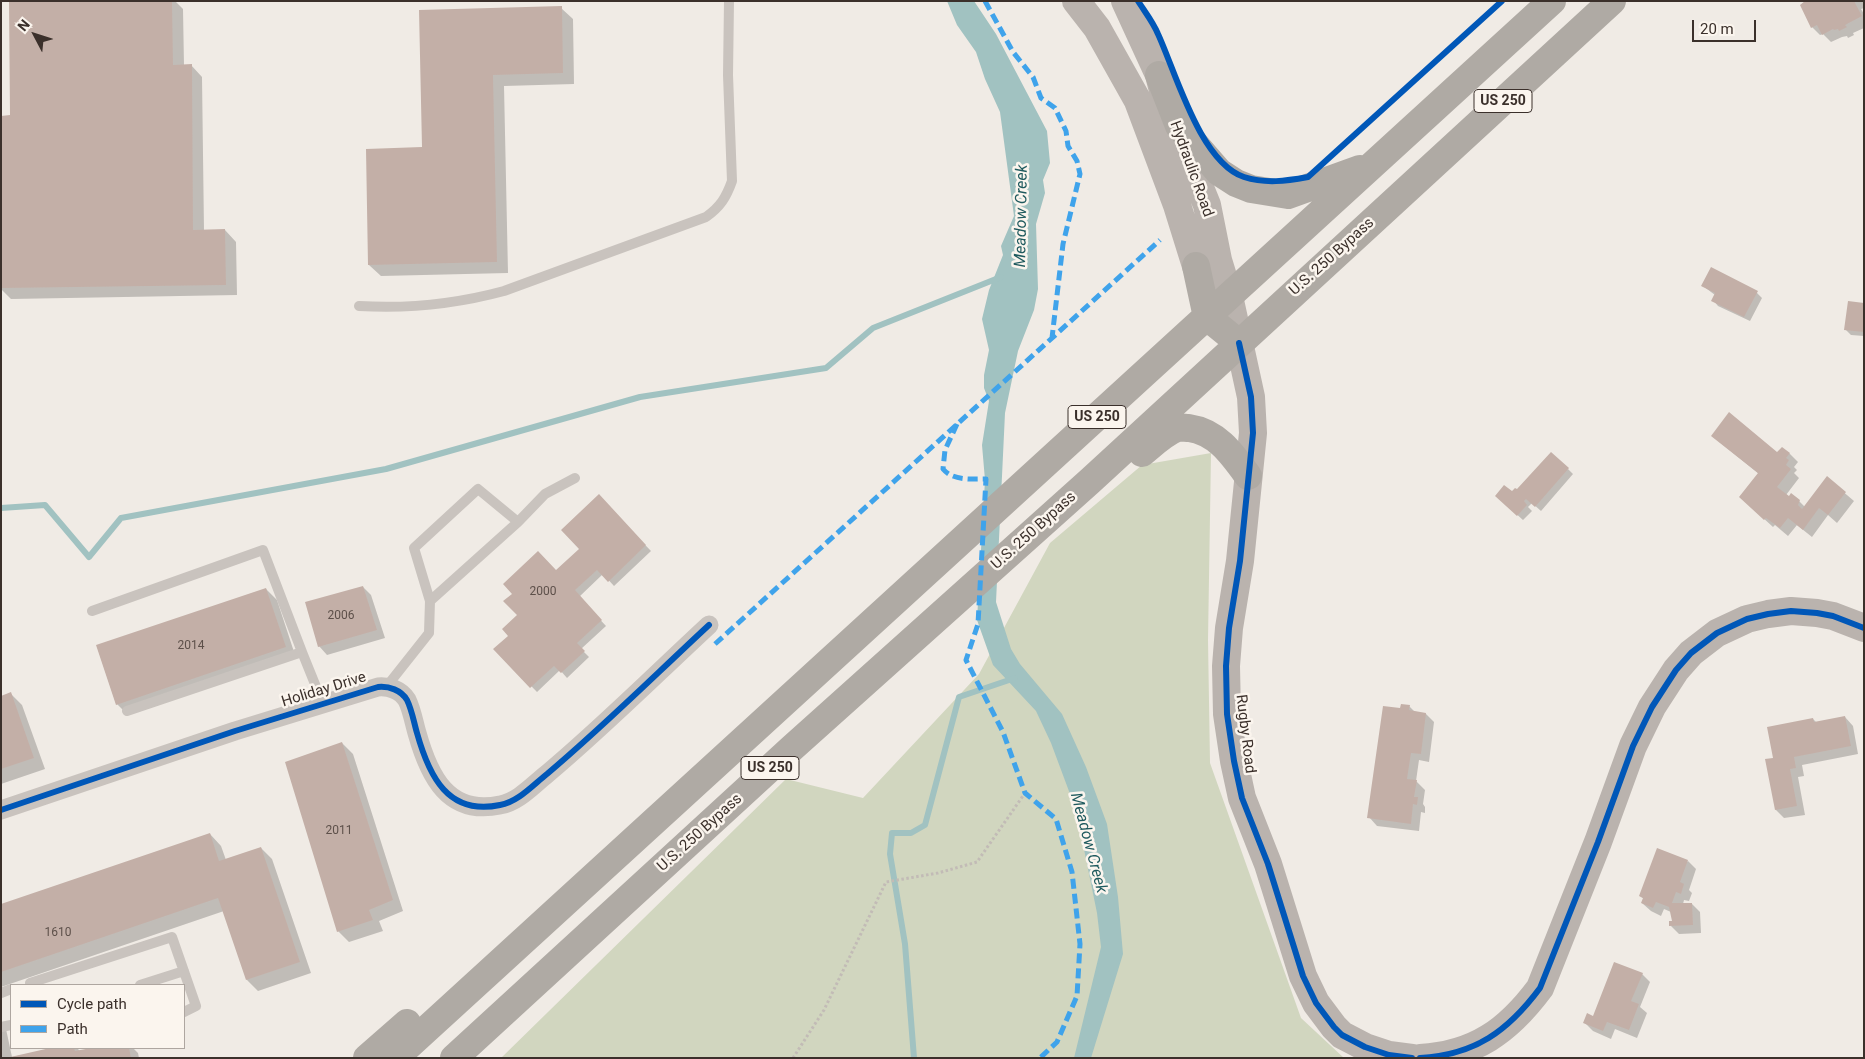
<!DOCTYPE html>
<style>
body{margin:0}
#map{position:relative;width:1865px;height:1059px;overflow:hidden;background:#f0ebe5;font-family:Roboto,sans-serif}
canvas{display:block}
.frame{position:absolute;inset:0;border:2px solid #3b302b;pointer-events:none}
.legend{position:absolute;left:10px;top:984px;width:175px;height:65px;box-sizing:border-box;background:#fbf5ee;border:1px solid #aea6a0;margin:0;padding:6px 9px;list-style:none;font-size:15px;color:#3b302b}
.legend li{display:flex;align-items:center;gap:10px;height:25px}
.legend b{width:25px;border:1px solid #aea6a0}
.north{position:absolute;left:10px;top:10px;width:50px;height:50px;-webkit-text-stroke:4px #fbf5ee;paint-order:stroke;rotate:310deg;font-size:14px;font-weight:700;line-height:20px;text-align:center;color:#3b302b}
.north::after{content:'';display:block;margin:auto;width:18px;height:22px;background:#3b302b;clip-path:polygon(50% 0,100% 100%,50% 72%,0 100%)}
.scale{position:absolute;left:1692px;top:20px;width:64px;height:22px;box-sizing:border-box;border:2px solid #3b302b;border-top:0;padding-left:6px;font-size:15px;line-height:18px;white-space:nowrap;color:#3b302b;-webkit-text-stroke:4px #fbf5ee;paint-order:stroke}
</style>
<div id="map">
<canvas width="1865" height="1059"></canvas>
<div class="frame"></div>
<ul class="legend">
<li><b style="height:6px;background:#0057b8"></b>Cycle path</li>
<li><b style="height:6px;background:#3fa3eb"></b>Path</li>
</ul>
<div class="north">N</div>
<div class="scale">20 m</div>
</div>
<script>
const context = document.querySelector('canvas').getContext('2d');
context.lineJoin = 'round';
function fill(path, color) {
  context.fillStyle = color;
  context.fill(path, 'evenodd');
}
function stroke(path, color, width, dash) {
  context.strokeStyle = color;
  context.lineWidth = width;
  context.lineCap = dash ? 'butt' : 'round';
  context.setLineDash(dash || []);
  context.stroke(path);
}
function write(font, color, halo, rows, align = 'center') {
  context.font = font + ' Roboto,sans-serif';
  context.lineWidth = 5;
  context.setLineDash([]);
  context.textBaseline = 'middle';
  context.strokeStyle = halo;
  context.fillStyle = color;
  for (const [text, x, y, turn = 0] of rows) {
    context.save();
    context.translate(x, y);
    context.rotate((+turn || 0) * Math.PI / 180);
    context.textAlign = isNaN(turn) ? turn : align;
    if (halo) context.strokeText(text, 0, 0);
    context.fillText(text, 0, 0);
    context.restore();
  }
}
fill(new Path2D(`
 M 1211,453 L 1208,640 L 1210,763 L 1301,1018 L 1344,1058 L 501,1058 L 786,779 L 863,798 L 979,674 L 1050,543 L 1142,465 Z`), '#d1d6bf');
fill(new Path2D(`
 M 947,1 L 974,1 L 996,34 L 1047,131 L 1050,163 L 1043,180 L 1045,193 L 1036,224 L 1038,289 L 1034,310 L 1018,351 L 1005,413 L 996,602 L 1011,649 L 1020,664 L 1062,714 L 1086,767 L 1107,824 L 1118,897 L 1123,954 L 1091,1058 L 1074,1058 L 1101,947 L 1097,913 L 1076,810 L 1051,743 L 1036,711 L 993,665 L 977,620 L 985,480 L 982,445 L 989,401 L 984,388 L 984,375 L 989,350 L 982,319 L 989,290 L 1003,255 L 1001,246 L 1014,216 L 1000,112 L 985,79 L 976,52 L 957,25 Z`), '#a1c2c1');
fill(new Path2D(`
 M 10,1 L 175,1 L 183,9 L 184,66 L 191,65 L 202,77 L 204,231 L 225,230 L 236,242 L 237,295 L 11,299 L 1,289 L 1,117 L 12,117 Z
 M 1806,1 L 1864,1 L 1864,8 L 1861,9 L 1864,14 L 1864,28 L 1853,33 L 1854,35 L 1848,38 L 1847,36 L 1842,37 L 1831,42 L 1823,34 L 1820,35 L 1812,27 Z
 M 561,8 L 573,19 L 574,84 L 504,86 L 508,273 L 381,276 L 369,265 L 424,148 L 421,11 Z
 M 1703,286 L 1757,293 L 1762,298 L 1750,321 L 1718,306 L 1713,300 L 1715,295 Z
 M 1864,304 L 1864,336 L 1851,335 L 1845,329 Z
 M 1712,436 L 1778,454 L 1782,448 L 1790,454 L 1798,462 L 1794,467 L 1797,470 L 1794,473 L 1799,478 L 1786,495 L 1799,501 L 1805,507 L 1827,478 L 1854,501 L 1837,523 L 1828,515 L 1812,537 L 1797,525 L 1788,536 L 1775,525 L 1773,527 L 1749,505 L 1759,474 Z
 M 1568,469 L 1573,474 L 1541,511 L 1532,503 L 1528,507 L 1532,511 L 1523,520 L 1502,501 L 1512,493 Z
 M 598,496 L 651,551 L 614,586 L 603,574 L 579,597 L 606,626 L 581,649 L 589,657 L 567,678 L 560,670 L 537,692 L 495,649 L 509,636 L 518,615 L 557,572 L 581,549 Z
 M 363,587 L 371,595 L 385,638 L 327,655 L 319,646 Z
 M 266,589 L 277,600 L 296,658 L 128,715 L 117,704 Z
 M 11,694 L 22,705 L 45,769 L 1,784 L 1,697 Z
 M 1409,706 L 1415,712 L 1426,714 L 1434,722 L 1429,762 L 1419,760 L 1416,781 L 1425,790 L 1423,804 L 1425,807 L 1425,813 L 1421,812 L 1419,831 L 1377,826 L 1369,817 L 1401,710 Z
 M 1845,717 L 1853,726 L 1858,754 L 1802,765 L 1804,776 L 1798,777 L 1805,815 L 1784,818 L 1776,810 L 1774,759 L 1813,719 L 1817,723 Z
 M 342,743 L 353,754 L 403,911 L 379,921 L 383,931 L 349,942 L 338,931 Z
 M 210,834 L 221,846 L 226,860 L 261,848 L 272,859 L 311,973 L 258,991 L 247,980 L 224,911 L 1,987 L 1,906 Z
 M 1688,861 L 1696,869 L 1689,890 L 1692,893 L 1689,901 L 1684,900 L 1683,904 L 1692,904 L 1700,912 L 1701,933 L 1679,934 L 1671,926 L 1673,922 L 1671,912 L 1664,909 L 1661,916 L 1651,911 L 1642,903 L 1644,899 L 1640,896 Z
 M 1642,974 L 1650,982 L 1640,1007 L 1647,1013 L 1637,1038 L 1615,1029 L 1611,1039 L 1593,1031 L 1585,1023 L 1593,1017 Z
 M 1,1024 L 6,1029 L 12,1057 L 56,1048 L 77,1048 L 80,1051 L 97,1048 L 133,1048 L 138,1053 L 139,1058 L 1,1058 Z`), '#0003');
stroke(new Path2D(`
 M 1,508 L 45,505 L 89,557 L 121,518 L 386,469 L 640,397 L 826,368 L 873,328 L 1001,277
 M 914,1058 L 905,944 L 890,854 L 892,833 L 911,833 L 925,825 L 959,697 L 1015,678`), '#a1c2c1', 6);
fill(new Path2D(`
 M 9,1 L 172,1 L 173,65 L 192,64 L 193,230 L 225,229 L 226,285 L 1,288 L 1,116 L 10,115 Z
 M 1805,1 L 1854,1 L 1862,16 L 1845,25 L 1847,27 L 1839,31 L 1838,29 L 1834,30 L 1833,29 L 1822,35 L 1817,25 L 1811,28 L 1800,5 Z
 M 562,6 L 563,73 L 493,75 L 497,262 L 368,265 L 366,149 L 422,147 L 419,10 Z
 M 1711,267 L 1758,291 L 1744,317 L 1711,301 L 1715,293 L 1701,286 Z
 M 1848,301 L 1864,303 L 1864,332 L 1844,330 Z
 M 1729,412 L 1777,452 L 1782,447 L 1790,453 L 1786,458 L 1789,460 L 1786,465 L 1791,469 L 1777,487 L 1789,496 L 1791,493 L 1800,500 L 1798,505 L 1802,509 L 1827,476 L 1846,492 L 1828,515 L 1819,508 L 1803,530 L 1788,518 L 1780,528 L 1766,518 L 1764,520 L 1739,497 L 1758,473 L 1711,436 Z
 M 1551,452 L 1569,468 L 1535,507 L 1526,499 L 1524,501 L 1527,505 L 1517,516 L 1495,496 L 1504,485 L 1512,491 L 1515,488 L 1517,489 Z
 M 599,494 L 646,545 L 608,582 L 597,570 L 575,590 L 602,620 L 577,643 L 585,651 L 561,673 L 554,666 L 530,688 L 493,649 L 508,636 L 502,629 L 517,615 L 503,601 L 512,594 L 503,584 L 538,551 L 556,570 L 579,549 L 561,530 Z
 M 363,586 L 377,630 L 318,647 L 305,602 Z
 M 266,588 L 286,647 L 116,705 L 96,645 Z
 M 11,692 L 34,758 L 1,769 L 1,696 Z
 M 1401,704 L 1410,705 L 1409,710 L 1426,713 L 1421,754 L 1411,753 L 1407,779 L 1417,780 L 1414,797 L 1418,797 L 1417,805 L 1413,804 L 1411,824 L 1367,818 L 1383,706 L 1400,708 Z
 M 1845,716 L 1851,746 L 1794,757 L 1796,768 L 1790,769 L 1797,806 L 1775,810 L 1765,759 L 1773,758 L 1767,727 L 1813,718 L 1814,722 Z
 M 342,742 L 393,900 L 369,910 L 373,920 L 337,932 L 285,762 Z
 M 210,833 L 219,861 L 261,847 L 300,962 L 246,980 L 218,898 L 1,972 L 1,904 Z
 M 1657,848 L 1688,860 L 1680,882 L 1684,884 L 1681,894 L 1676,892 L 1672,903 L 1692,903 L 1693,925 L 1669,926 L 1669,921 L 1672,921 L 1669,907 L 1656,902 L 1653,908 L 1641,903 L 1643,898 L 1639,896 Z
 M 1614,962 L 1643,973 L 1631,1001 L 1639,1004 L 1629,1030 L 1607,1022 L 1603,1031 L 1583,1023 L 1587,1013 L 1593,1016 Z
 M 50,1048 L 74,1048 L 75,1051 L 91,1048 L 129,1048 L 131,1058 L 6,1058 Z`), '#c3afa7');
stroke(new Path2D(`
 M 793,1058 L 824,1010 L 886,882 L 938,873 L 977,862 L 1025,793`), '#c2bbb6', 3, [2.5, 2.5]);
stroke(new Path2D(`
 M 359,306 C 409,309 456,304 504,291 L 706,217 C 720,207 726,198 732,181 L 728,75 L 729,1
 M 518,522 L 545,494 L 575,478
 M 92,611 L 263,550 L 302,652
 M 387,686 L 429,633 L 430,601 L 518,522 L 478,489 L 414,548 L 430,601
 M 127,711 L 302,652 L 323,704
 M 30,983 L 172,937 L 196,1006 L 184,1012
 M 140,985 L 184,971
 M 1,993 L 11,989
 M 1,1027 L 11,1025`), '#c9c3be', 10);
stroke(new Path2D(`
 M 1,810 L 235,731 L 378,687 C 389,686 401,690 407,700 C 412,710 414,723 417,733 C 429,776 448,816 500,805 C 518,802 533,785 547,774 C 603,727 655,675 709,625`), '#c9c3be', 19);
stroke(new Path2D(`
 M 1076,1 L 1097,28 L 1138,101 L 1177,205 L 1196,266
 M 1125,1 L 1159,75 L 1167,106 L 1207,205 L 1218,260 L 1229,296 L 1251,397 L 1253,433 L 1240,561 L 1229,628 L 1226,666 L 1227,714 L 1234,761 L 1242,798 L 1268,864 L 1303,976 L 1316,1003 L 1334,1027 L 1342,1035 L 1365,1047 L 1389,1055 L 1412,1058
 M 1420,1058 C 1475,1055 1508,1031 1540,988 L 1598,842 L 1633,746 L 1652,707 L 1676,670 L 1691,653 L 1717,633 L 1747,619 L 1768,614 L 1791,611 L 1817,613 L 1833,616 L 1864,628`), '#bab3ae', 28);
stroke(new Path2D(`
 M 1159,75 L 1179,126 L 1219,172 L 1236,183 L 1251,189 L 1288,195 L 1360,169
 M 1196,266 L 1207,317 L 1239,343
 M 1142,453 C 1152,445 1164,433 1177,428 C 1180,427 1185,428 1189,428 C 1217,432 1232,454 1248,476
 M 367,1058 L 407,1023
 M 395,1058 L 1552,1
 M 454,1058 L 792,748 L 1090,481 L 1612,1`), '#afaaa4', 28);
stroke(new Path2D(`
 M 985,1 L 1013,52 L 1033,77 L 1041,98 L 1055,108 L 1066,131 L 1068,146 L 1077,161 L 1080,174 L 1063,244 L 1052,338
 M 957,424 L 945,450 L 943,469 C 953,481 972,479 986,479 L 978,624 L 966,660 L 1003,732 L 1025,793 L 1056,819 L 1072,872 L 1080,944 L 1077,996 L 1057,1042 L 1040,1058
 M 715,644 L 1160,240`), '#3fa3eb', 5, [10, 5]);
stroke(new Path2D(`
 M 1138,1 C 1145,12 1153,22 1158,34 C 1176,73 1200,162 1244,177 C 1266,184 1286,181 1308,177 L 1502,1
 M 1239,343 L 1251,397 L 1253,433 L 1240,561 L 1229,628 L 1226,666 L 1227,714 L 1234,761 L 1242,798 L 1268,864 L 1303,976 L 1316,1003 L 1334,1027 L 1342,1035 L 1365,1047 L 1389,1055 L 1412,1058
 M 1,810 L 235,731 L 378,687 C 389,686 401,690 407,700 C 412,710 414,723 417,733 C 429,776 448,816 500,805 C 518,802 533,785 547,774 C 603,727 655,675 709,625
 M 1420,1058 C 1475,1055 1508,1031 1540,988 L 1598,842 L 1633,746 L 1652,707 L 1676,670 L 1691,653 L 1717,633 L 1747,619 L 1768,614 L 1791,611 L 1817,613 L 1833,616 L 1864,628`), '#0057b8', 6);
write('12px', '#5d504a', null, [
 ["2000",543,592],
 ["2006",341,616],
 ["2014",191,646],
 ["2011",339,831],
 ["1610",58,933]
]);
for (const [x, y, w] of [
 [1503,101,58],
 [1097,417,58],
 [770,768,58]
]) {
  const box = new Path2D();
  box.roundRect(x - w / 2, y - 11.5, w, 23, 4);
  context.fillStyle = '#fbf5ee';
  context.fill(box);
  stroke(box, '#3b302b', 1);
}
write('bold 14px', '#3b302b', null, [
 ["US 250",1503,101],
 ["US 250",1097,417],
 ["US 250",770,768]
]);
write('15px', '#3b302b', '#fbf5ee', [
 ["Hydraulic Road",1191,169,70],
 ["U.S. 250 Bypass",1332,257,-42],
 ["U.S. 250 Bypass",1034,531,-42],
 ["Holiday Drive",324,690,-17],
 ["Rugby Road",1245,734,83],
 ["U.S. 250 Bypass",700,833,-42]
]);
write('italic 16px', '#1f5a5e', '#fbf5ee', [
 ["Meadow Creek",1022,216,-89],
 ["Meadow Creek",1088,843,75]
]);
</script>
